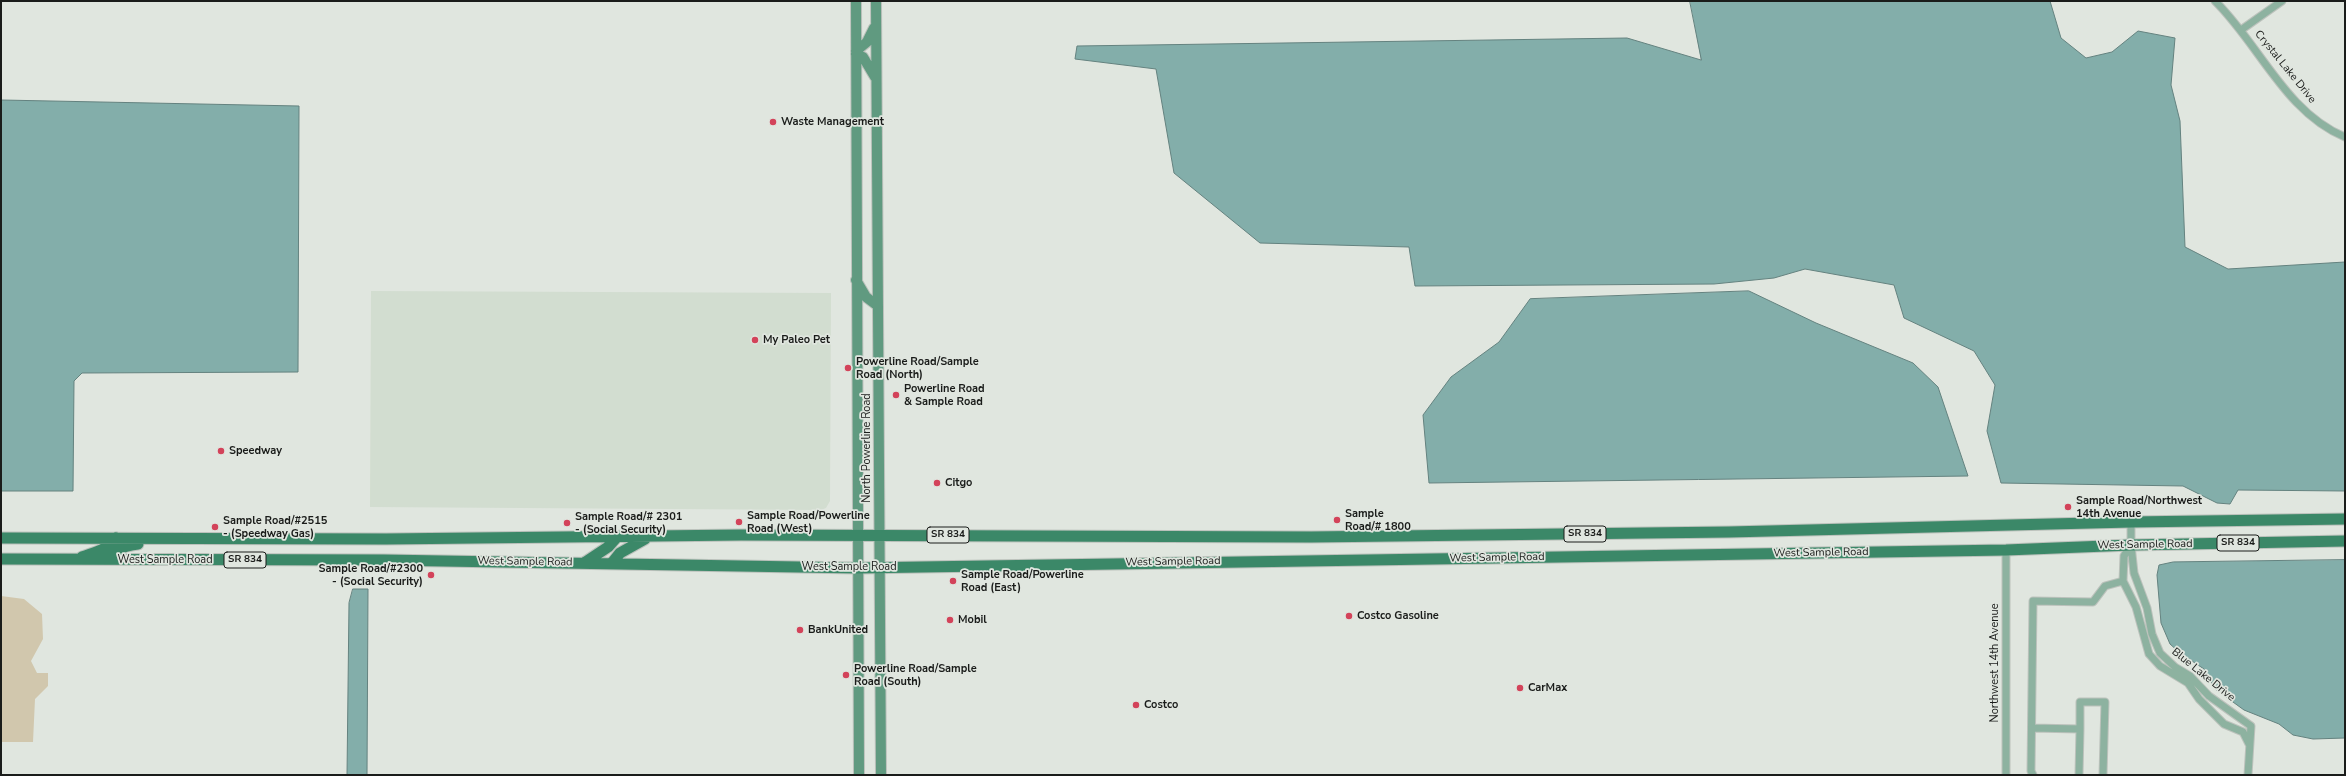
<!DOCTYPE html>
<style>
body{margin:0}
#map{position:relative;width:2346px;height:776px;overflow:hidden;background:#e0e6df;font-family:"Nunito Sans",sans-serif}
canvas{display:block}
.frame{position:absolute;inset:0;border:2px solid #1a1c1a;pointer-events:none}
</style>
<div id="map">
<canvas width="2346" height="776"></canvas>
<div class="frame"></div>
</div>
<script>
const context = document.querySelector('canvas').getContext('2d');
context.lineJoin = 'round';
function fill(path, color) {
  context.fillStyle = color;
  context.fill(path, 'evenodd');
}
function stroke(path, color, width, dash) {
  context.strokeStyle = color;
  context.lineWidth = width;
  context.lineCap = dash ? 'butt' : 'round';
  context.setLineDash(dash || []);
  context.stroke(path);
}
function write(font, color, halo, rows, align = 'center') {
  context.font = font + ' "Nunito Sans",sans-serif';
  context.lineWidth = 3.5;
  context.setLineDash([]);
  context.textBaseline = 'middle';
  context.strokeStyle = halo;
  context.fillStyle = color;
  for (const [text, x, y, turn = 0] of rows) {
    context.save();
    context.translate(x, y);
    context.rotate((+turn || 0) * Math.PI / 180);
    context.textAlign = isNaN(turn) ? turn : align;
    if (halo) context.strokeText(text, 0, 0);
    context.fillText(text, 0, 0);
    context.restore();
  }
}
fill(new Path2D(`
 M 371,291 L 831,293 L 830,501 L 826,508 L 821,510 L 370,507 Z`), '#d2ddd0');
fill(new Path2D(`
 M 1,596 L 24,599 L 42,614 L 43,639 L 31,661 L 37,673 L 48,673 L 48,686 L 35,699 L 33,742 L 1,742 Z`), '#d1c7ad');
const water = new Path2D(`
 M 1690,1 L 2050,1 L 2061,38 L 2086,58 L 2112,52 L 2138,31 L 2175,38 L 2171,85 L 2180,121 L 2185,247 L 2228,269 L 2345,262 L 2345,491 L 2238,490 L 2230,504 L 2217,503 L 2183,486 L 2001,483 L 1987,431 L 1995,385 L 1974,351 L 1904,318 L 1894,285 L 1805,269 L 1774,278 L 1714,284 L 1415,286 L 1409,247 L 1260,243 L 1174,173 L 1156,69 L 1075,59 L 1077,46 L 1627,38 L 1701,60 Z
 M 1,100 L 299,106 L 298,372 L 82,373 L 74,381 L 73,491 L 1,491 Z
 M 1749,291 L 1816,323 L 1913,363 L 1938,387 L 1968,476 L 1429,483 L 1423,415 L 1451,377 L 1499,342 L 1530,299 Z
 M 2345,560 L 2345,738 L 2313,739 L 2293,735 L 2279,724 L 2244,710 L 2215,689 L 2204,669 L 2180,653 L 2170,644 L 2161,623 L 2157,575 L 2159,565 L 2173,562 Z
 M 353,589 L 368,589 L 367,775 L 347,775 L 349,603 Z`);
fill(water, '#83aeaa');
stroke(water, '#64827f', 1);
const street = new Path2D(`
 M 2215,1 C 2259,44 2286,113 2345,137
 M 2241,30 L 2282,1
 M 2131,522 L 2131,545 L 2134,573 L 2147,608 L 2152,634 L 2160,653 L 2175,667 L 2190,676 L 2209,696 L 2251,726 L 2248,775
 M 2131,545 L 2124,556 L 2123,581 L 2136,607 L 2149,654 L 2160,666 L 2188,683 L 2199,699 L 2224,724 L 2243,732 L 2249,744
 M 2006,550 L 2006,775
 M 2032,728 L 2080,729 L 2080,702 L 2105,702 L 2103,775
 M 2033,775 L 2031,771 L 2033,601 L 2093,602 L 2105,586 L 2123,581
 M 2079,775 L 2080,729`);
const secondary = new Path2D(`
 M 856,1 L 859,775
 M 876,1 L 881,775
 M 856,51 L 867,42 L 874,28
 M 856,54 L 863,57 L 875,77
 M 856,280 L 866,297 L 878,306`);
const primary = new Path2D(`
 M 1,538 L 386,539 L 741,535 L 1311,537 L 1729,532 L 2131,522 L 2345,519
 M 82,557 C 95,552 108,550 116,538
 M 1,559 L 384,560 L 858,568 L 2006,550 L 2131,545 L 2345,541
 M 106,559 C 116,548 124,546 138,544
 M 584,563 L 608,547 L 616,538
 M 612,563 L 620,553 L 645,539`);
stroke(street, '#bcc2bc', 9);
stroke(secondary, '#bcc2bc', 12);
stroke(primary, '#bcc2bc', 13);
stroke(street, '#8db2a0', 7);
stroke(secondary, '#609a80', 10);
stroke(primary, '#3b8868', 11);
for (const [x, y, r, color] of [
 [773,122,4,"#d3435a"],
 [755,340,4,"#d3435a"],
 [848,368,4,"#d3435a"],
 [896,395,4,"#d3435a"],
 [221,451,4,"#d3435a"],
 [937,483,4,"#d3435a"],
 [2068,507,4,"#d3435a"],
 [1337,520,4,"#d3435a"],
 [739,522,4,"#d3435a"],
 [567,523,4,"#d3435a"],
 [215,527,4,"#d3435a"],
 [431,575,4,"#d3435a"],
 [953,581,4,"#d3435a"],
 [1349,616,4,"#d3435a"],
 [950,620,4,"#d3435a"],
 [800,630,4,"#d3435a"],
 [846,675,4,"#d3435a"],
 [1520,688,4,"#d3435a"],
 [1136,705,4,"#d3435a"]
]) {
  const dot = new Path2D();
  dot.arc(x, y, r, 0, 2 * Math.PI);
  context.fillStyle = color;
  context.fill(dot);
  stroke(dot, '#e0e6df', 1.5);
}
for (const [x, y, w] of [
 [1585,534,42],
 [948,535,42],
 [2238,543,42],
 [245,560,42]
]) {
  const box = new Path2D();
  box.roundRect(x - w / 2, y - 8, w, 16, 3);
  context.fillStyle = '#e0e6df';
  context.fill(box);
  stroke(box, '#1a1c1a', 1);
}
write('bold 10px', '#1a1c1a', null, [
 ["SR 834",1585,534],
 ["SR 834",948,535],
 ["SR 834",2238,543],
 ["SR 834",245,560]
]);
write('11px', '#1a1c1a', '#e0e6df', [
 ["Crystal Lake Drive",2285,67,51],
 ["North Powerline Road",867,448,-90],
 ["West Sample Road",2145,545,-1],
 ["West Sample Road",1821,553,-1],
 ["West Sample Road",1497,558,-1],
 ["West Sample Road",165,560],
 ["West Sample Road",525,562,1],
 ["West Sample Road",1173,562,-1],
 ["West Sample Road",849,567],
 ["Northwest 14th Avenue",1995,663,-90],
 ["Blue Lake Drive",2203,675,39]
]);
write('bold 11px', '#1a1c1a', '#e0e6df', [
 ["Waste Management",781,122],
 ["My Paleo Pet",763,340],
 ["Powerline Road/Sample",856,362],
 ["Road (North)",856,375],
 ["Powerline Road",904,389],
 ["& Sample Road",904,402],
 ["Speedway",229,451],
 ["Citgo",945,483],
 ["Sample Road/Northwest",2076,501],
 ["14th Avenue",2076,514],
 ["Sample",1345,514],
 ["Road/# 1800",1345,527],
 ["Sample Road/Powerline",747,516],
 ["Road (West)",747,529],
 ["Sample Road/# 2301",575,517],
 ["- (Social Security)",575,530],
 ["Sample Road/#2515",223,521],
 ["- (Speedway Gas)",223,534],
 ["Sample Road/#2300",423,569,"right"],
 ["- (Social Security)",423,582,"right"],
 ["Sample Road/Powerline",961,575],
 ["Road (East)",961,588],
 ["Costco Gasoline",1357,616],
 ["Mobil",958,620],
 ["BankUnited",808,630],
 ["Powerline Road/Sample",854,669],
 ["Road (South)",854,682],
 ["CarMax",1528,688],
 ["Costco",1144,705]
], 'left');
</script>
